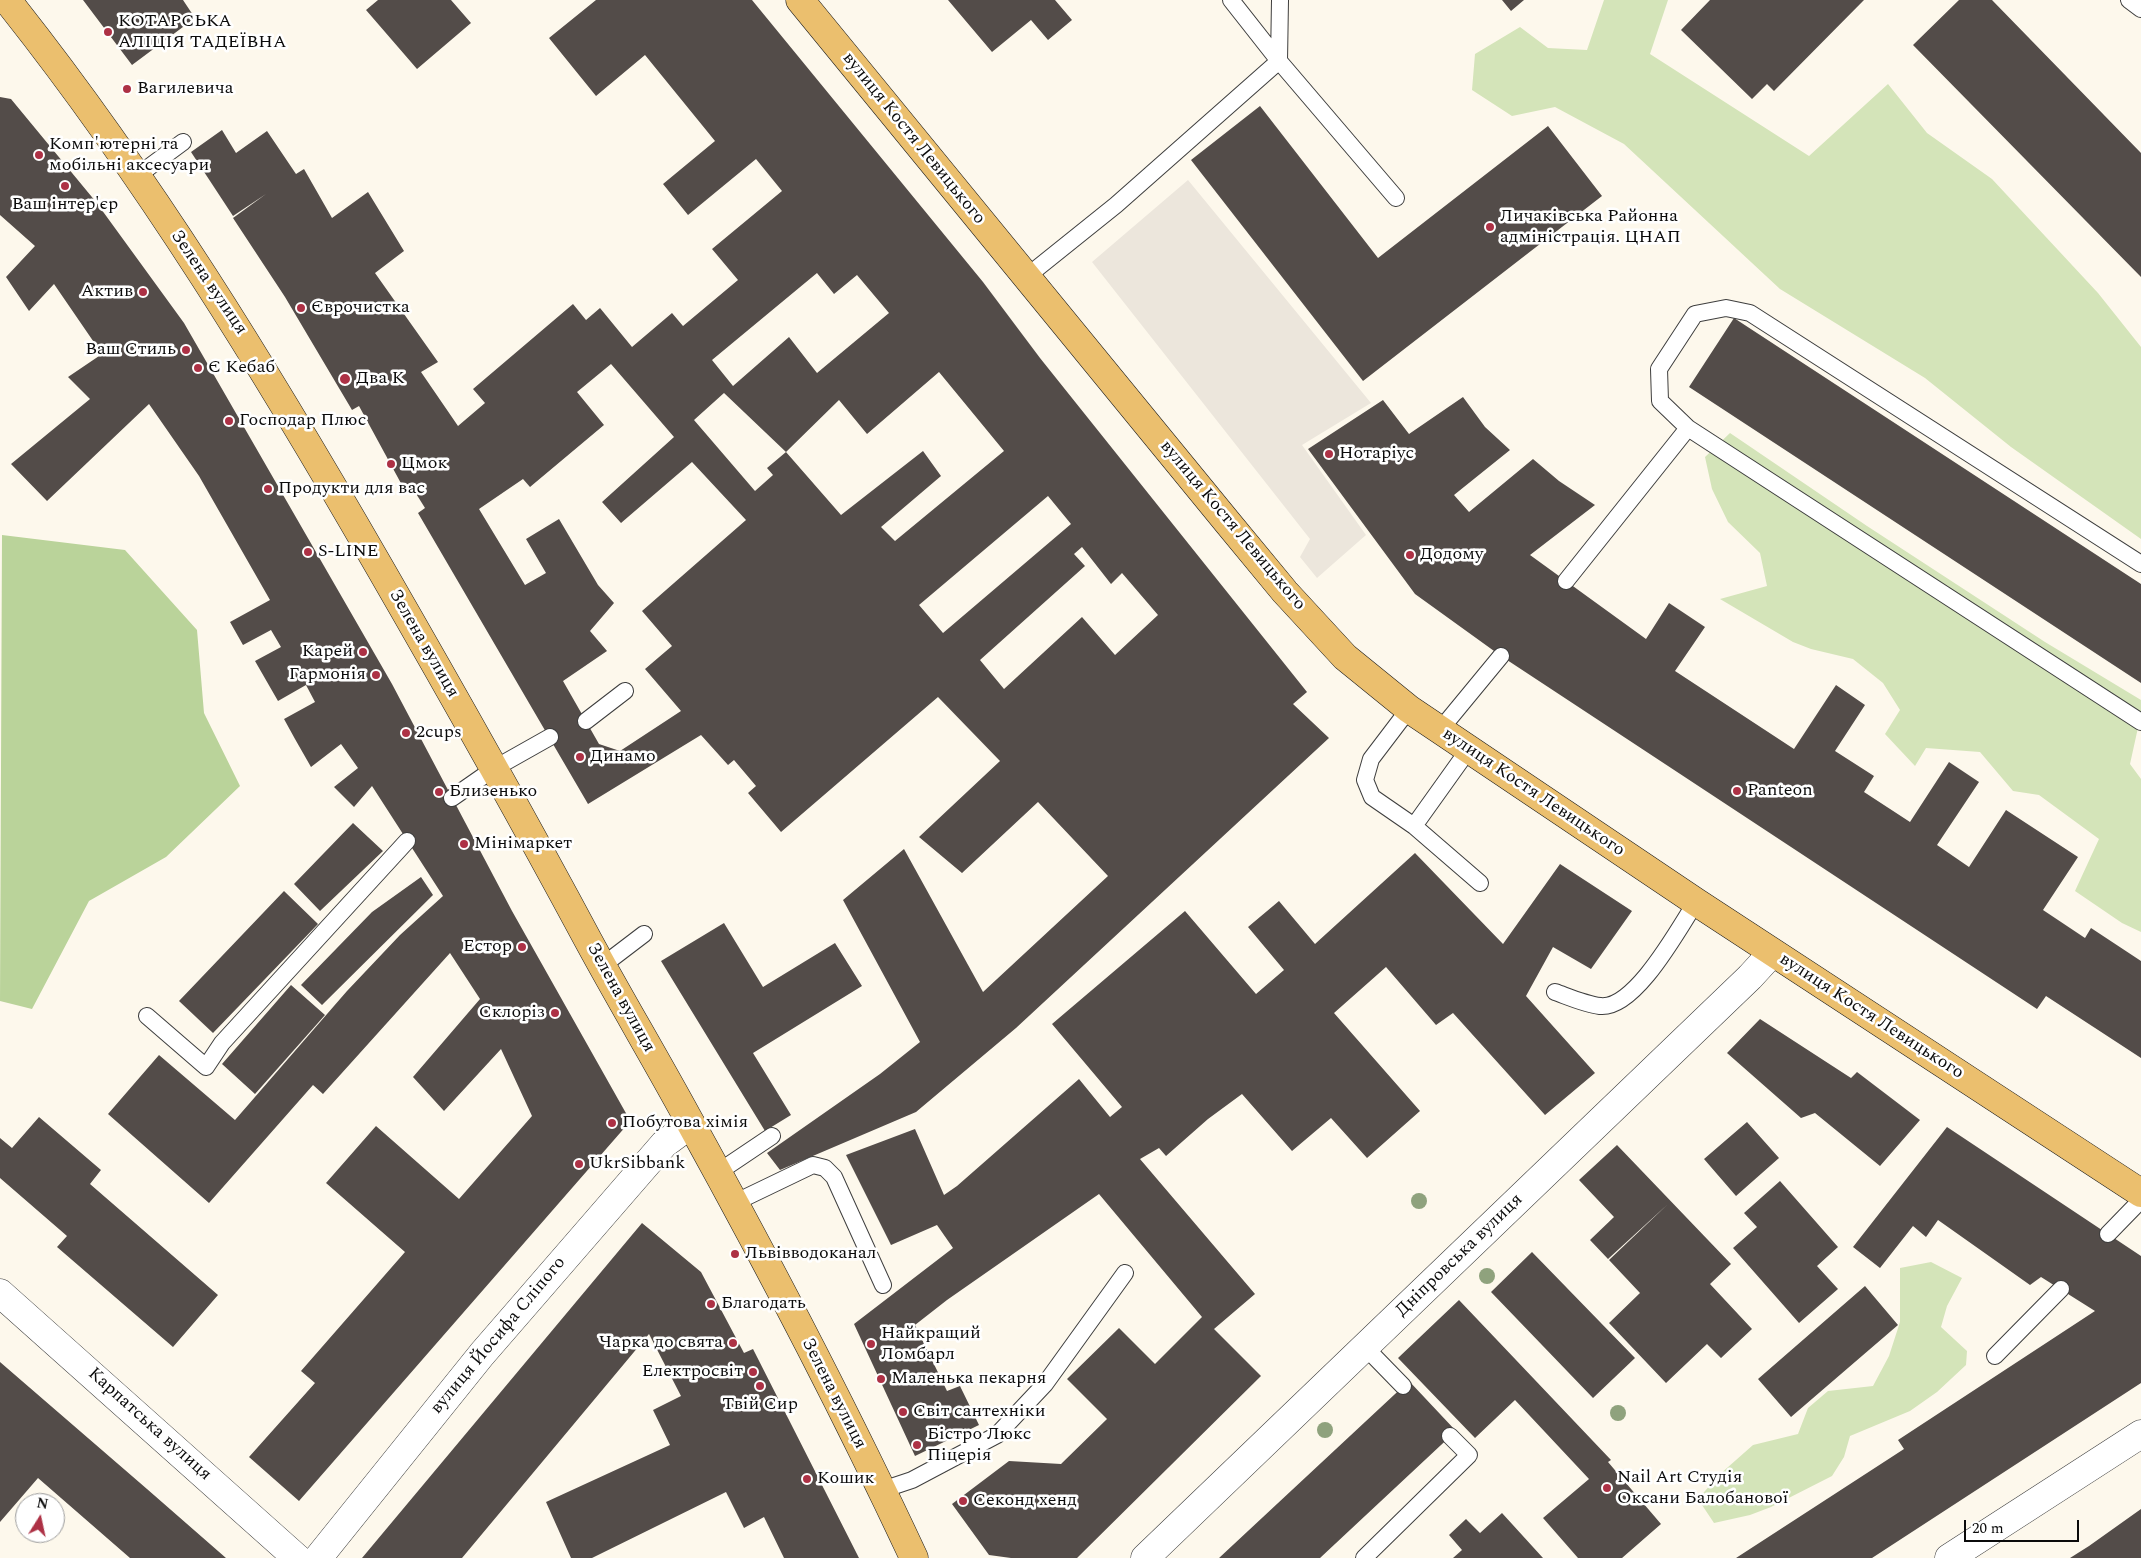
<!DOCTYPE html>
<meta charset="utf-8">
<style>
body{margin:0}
#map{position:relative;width:2141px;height:1558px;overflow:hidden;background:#fdf8ec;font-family:Spectral,serif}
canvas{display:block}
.north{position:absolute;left:15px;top:1493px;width:50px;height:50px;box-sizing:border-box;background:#fff;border:1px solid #9d9d9d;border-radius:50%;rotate:10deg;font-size:14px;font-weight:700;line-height:20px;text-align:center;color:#0b0b0b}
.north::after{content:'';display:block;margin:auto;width:18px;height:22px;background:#ad3145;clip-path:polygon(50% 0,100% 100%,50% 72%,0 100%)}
.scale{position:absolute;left:1964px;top:1520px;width:115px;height:22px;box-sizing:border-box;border:2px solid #0b0b0b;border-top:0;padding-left:6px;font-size:15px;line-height:18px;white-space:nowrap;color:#0b0b0b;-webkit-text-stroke:4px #fff;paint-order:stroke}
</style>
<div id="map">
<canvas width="2141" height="1558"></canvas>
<div class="north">N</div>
<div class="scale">20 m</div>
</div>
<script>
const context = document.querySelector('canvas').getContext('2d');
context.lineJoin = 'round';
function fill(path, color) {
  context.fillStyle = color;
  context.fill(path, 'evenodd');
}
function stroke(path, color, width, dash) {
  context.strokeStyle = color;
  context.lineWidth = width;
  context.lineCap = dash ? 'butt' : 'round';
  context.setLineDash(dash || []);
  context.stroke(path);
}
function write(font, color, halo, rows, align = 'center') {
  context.font = font + ' Spectral,serif';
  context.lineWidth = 5;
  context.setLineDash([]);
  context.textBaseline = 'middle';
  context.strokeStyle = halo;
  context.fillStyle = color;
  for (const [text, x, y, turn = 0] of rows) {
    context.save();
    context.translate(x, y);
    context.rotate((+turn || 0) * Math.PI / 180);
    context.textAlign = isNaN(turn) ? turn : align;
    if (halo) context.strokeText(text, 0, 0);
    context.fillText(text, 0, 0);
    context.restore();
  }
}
fill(new Path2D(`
 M 1604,0 L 1668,0 L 1650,54 L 1809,156 L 1888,84 L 1927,133 L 1992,179 L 2098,293 L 2141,347 L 2141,539 L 2011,447 L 1925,378 L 1780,289 L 1624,144 L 1555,107 L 1512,116 L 1472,90 L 1475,54 L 1520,27 L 1548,48 L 1587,50 Z
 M 1730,433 L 1867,526 L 2045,642 L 2141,700 L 2141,714 L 2130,764 L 2141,779 L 2141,932 L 2122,923 L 2075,891 L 2099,839 L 2039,795 L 2013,791 L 1980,752 L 1926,748 L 1915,766 L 1885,734 L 1900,710 L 1883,683 L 1853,659 L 1811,649 L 1793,642 L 1720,599 L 1767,586 L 1760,553 L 1728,522 L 1712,489 L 1705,457 Z
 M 1931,1262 L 1962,1278 L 1947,1306 L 1941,1327 L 1967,1351 L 1966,1365 L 1937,1392 L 1910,1411 L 1850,1436 L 1844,1457 L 1832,1476 L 1771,1507 L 1750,1515 L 1714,1523 L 1698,1499 L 1719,1475 L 1753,1445 L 1798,1434 L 1808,1408 L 1828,1391 L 1873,1386 L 1889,1356 L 1900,1322 L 1900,1268 Z`), '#d4e4b9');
fill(new Path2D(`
 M 2,535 L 125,550 L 197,630 L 204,713 L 240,786 L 166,857 L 89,901 L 32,1009 L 0,1001 Z`), '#bad39a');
fill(new Path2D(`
 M 1188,180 L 1371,403 L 1302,445 L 1366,535 L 1317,578 L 1300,557 L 1310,539 L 1092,262 Z`), '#ece6dc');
fill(new Path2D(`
 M 83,0 L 183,0 L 195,18 L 132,65 Z
 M 378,0 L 451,0 L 471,23 L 417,69 L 366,10 Z
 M 596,0 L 752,0 L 983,282 L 1040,358 L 1307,692 L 1293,704 L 1329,738 L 1016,1028 L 916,1112 L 780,1170 L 767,1153 L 880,1074 L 920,1042 L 843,900 L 904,849 L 983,992 L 1108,876 L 1038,802 L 962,873 L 919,837 L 1000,761 L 938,697 L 781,832 L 748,793 L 756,786 L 734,760 L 728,765 L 701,735 L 588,804 L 418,513 L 425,508 L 410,484 L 403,487 L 359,406 L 352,410 L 285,297 L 233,218 L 266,194 L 233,216 L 191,152 L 222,130 L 236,153 L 267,131 L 296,174 L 304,169 L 332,218 L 368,192 L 404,251 L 375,273 L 438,362 L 421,372 L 458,426 L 485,403 L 473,389 L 573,304 L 586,320 L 600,308 L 632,347 L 672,313 L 683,326 L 738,280 L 712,249 L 782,191 L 756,159 L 688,215 L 663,184 L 715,141 L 645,55 L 596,96 L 549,38 ZM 817,273 L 834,294 L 857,275 L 889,313 L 817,373 L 789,337 L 733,386 L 712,360 ZM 611,364 L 674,437 L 602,502 L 621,523 L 692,462 L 746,520 L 642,611 L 672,646 L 645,669 L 681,711 L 620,751 L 599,744 L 563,681 L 607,651 L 590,631 L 614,603 L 598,585 L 559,519 L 526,539 L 546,573 L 525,585 L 479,509 L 523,479 L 530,487 L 604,425 L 577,392 ZM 939,372 L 1004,451 L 895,541 L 881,527 L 941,476 L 923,451 L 841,515 L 786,452 L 839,400 L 867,434 ZM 724,393 L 786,452 L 767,468 L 773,475 L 755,491 L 694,420 ZM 1048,496 L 1071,524 L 943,633 L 919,605 ZM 1082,547 L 1111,584 L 1122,573 L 1158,615 L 1115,655 L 1082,617 L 1004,689 L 980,660 L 1085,566 L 1074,554 Z
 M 948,0 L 1055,0 L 1072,20 L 1048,40 L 1031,20 L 992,52 Z
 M 1502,0 L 1524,0 L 1511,11 Z
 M 1710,0 L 1864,0 L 1774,91 L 1767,84 L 1752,99 L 1681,30 Z
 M 1959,0 L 1992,0 L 2141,153 L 2141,277 L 1913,45 Z
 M 0,97 L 11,99 L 96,202 L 184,323 L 392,684 L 512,911 L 627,1115 L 627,1125 L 299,1501 L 249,1457 L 315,1383 L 301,1371 L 405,1252 L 326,1183 L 376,1126 L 459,1199 L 532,1116 L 501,1049 L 444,1111 L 413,1077 L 480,999 L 450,953 L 323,1094 L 313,1085 L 209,1203 L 108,1114 L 159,1055 L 235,1120 L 347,991 L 400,935 L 443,896 L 372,786 L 354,807 L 334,787 L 358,768 L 341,744 L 311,767 L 295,739 L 284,719 L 315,702 L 306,685 L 278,701 L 255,661 L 281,647 L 271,630 L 243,645 L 230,622 L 270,600 L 199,476 L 149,404 L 47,501 L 11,464 L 90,399 L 68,377 L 102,354 L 54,284 L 29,311 L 6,277 L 35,246 L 0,215 Z
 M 1260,106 L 1378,258 L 1548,126 L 1602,196 L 1363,381 L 1191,160 Z
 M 1734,318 L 2141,584 L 2141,683 L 1689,387 Z
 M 1463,397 L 1485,427 L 1510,450 L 1454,495 L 1469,512 L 1533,459 L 1559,481 L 1595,505 L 1530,555 L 1646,639 L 1669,603 L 1705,627 L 1675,671 L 1794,749 L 1836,685 L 1865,705 L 1835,751 L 1874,776 L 1864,792 L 1910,822 L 1949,762 L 1979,782 L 1937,845 L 1969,867 L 2006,810 L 2078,857 L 2043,910 L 2085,938 L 2091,928 L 2141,961 L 2141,1058 L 2046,996 L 2037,1009 L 1501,656 L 1415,594 L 1308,449 L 1383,400 L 1409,434 Z
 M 353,823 L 383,851 L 320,911 L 294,884 Z
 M 1415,853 L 1503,944 L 1560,864 L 1632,911 L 1591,969 L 1553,947 L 1526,996 L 1595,1073 L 1545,1115 L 1453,1013 L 1436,1025 L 1386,967 L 1334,1013 L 1420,1111 L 1367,1158 L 1331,1118 L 1292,1151 L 1242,1094 L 1208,1119 L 1166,1156 L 1159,1148 L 1140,1159 L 1255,1294 L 1214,1329 L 1261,1376 L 1077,1558 L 1011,1558 L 989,1555 L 952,1504 L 1009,1461 L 1061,1464 L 1107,1419 L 1067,1379 L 1119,1328 L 1155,1364 L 1202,1317 L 1099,1194 L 947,1300 L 915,1325 L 947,1391 L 960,1386 L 979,1425 L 915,1456 L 854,1324 L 953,1248 L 937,1225 L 891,1245 L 846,1155 L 915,1129 L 944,1195 L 957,1186 L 1079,1079 L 1110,1117 L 1122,1107 L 1052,1024 L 1185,911 L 1256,994 L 1284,970 L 1248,927 L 1279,901 L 1315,944 Z
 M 421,877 L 433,895 L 322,1005 L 301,985 L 372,912 Z
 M 284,891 L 318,924 L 213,1033 L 179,1001 Z
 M 724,923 L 763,987 L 835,943 L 862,986 L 753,1053 L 791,1115 L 765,1131 L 661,961 Z
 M 291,985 L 325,1015 L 255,1094 L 222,1064 Z
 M 1760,1019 L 1851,1078 L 1857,1072 L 1920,1120 L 1880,1166 L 1815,1113 L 1801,1118 L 1727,1053 Z
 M 39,1117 L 101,1170 L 90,1184 L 218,1295 L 173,1347 L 57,1247 L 67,1236 L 0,1178 L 0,1138 L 12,1148 Z
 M 1747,1122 L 1779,1158 L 1736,1196 L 1704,1159 Z
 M 1947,1127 L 2141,1256 L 2141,1383 L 1872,1558 L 1736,1558 L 1904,1449 L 1898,1440 L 2095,1311 L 2041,1277 L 2030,1285 L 1938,1220 L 1926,1237 L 1913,1226 L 1880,1268 L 1853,1247 Z
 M 1617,1145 L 1731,1264 L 1710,1284 L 1752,1329 L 1721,1358 L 1707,1344 L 1666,1383 L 1609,1323 L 1640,1293 L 1609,1260 L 1668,1204 L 1608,1259 L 1590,1240 L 1614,1217 L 1579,1180 Z
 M 1780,1181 L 1838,1247 L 1817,1266 L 1838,1289 L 1799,1323 L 1733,1248 L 1757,1227 L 1744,1213 Z
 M 642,1223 L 701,1272 L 744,1353 L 753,1349 L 859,1558 L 784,1558 L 764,1517 L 744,1528 L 726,1492 L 592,1558 L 571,1558 L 546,1502 L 670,1445 L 653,1410 L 681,1396 L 649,1334 L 462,1558 L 362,1558 Z
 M 1532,1252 L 1635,1358 L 1593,1398 L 1491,1292 Z
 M 1865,1286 L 1898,1325 L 1791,1417 L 1758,1379 Z
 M 1459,1300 L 1611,1460 L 1608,1462 L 1661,1524 L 1622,1558 L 1578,1558 L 1543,1518 L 1589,1479 L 1515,1400 L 1475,1438 L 1398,1358 Z
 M 0,1362 L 147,1489 L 226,1558 L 130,1558 L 38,1478 L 0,1522 Z
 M 1409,1381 L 1456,1431 L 1320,1558 L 1219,1558 Z
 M 2141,1509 L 2141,1558 L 2070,1558 L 2089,1546 Z
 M 1502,1513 L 1543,1558 L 1453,1558 L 1462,1550 L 1449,1535 L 1466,1519 L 1480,1533 Z`), '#534c49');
const service = new Path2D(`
 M 1231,0 L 1279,61 L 1396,198
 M 2129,0 L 2141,9
 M 137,176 L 183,142
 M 1025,278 L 1116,205 L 1279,61 L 1280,0
 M 2141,564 L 1750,313 L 1726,308 L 1695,314 L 1659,369 L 1660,401 L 1688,428 L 2141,722
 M 1566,581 L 1688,428
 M 1409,709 L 1371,759 L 1365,780 L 1372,797 L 1414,826 L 1480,883
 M 586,721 L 625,691
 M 1440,730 L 1501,656
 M 452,798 L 495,768 L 550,737
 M 1414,826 L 1469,749
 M 602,966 L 644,934
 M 1555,992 C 1569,997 1585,1004 1600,1006 C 1635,1010 1679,928 1696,902
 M 147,1016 L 206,1067 L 222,1043 L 407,841
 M 717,1173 L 772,1136
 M 734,1203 L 813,1165 L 825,1168 L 834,1177 L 883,1285
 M 2108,1234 L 2141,1200
 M 1365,1347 L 1403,1386
 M 1995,1356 L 2061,1289
 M 882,1490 L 912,1480 L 997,1435 L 1045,1384 L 1125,1273
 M 1364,1558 L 1469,1455 L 1450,1436`);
const minor = new Path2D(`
 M 0,1293 L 297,1558
 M 318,1558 L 482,1354 L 664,1144 L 691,1124
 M 1145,1558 L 1750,977 L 1772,953
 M 1949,1558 L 2141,1434`);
const primary = new Path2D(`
 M 7,0 C 148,177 267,372 380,568 C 451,691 521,815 588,940 C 621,1001 657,1061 690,1122 C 769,1265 845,1410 914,1558
 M 800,0 L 1228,523 L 1285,592 L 1345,657 L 1409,709 L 1696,902 L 2141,1193`);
stroke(service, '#3e3e3e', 18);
stroke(minor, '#3e3e3e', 29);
stroke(primary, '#1c1c1c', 29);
stroke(service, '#fff', 16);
stroke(minor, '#fff', 28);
stroke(primary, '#ebbf6e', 28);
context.fillStyle = '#8fa27d';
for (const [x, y] of [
 [1419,1201],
 [1487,1276],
 [1618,1413],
 [1325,1430]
]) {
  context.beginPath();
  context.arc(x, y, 8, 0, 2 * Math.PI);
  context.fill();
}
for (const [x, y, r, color] of [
 [108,32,5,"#ad3145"],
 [127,89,5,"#ad3145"],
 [39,155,5,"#ad3145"],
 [65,186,5,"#ad3145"],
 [1490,227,5,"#ad3145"],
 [143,292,5,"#ad3145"],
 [301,308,5,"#ad3145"],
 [186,350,5,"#ad3145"],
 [198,368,5,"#ad3145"],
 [345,379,6,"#ad3145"],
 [229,421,5,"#ad3145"],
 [1329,454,5,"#ad3145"],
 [391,464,5,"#ad3145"],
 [268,489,5,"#ad3145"],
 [308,552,5,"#ad3145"],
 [1410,555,5,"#ad3145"],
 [363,652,5,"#ad3145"],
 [376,675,5,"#ad3145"],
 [406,733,5,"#ad3145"],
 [580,757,5,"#ad3145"],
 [1737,791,5,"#ad3145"],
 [439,792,5,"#ad3145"],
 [464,844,5,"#ad3145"],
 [522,947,5,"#ad3145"],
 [555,1013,5,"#ad3145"],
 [612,1123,5,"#ad3145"],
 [579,1164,5,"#ad3145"],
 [735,1254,5,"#ad3145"],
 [711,1304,5,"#ad3145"],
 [733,1343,5,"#ad3145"],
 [871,1344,5,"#ad3145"],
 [753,1372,5,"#ad3145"],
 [881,1379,5,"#ad3145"],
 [760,1386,5,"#ad3145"],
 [903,1412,5,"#ad3145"],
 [917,1445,5,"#ad3145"],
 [807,1479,5,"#ad3145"],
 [1607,1488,5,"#ad3145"],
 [963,1501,5,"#ad3145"]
]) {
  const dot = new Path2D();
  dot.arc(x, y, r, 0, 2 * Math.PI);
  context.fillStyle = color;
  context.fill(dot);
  stroke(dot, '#fff', 2);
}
write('18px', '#0b0b0b', '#fff', [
 ["КОТАРСЬКА",118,22],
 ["АЛІЦІЯ ТАДЕЇВНА",118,43],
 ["Вагилевича",137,89],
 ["Комп'ютерні та",49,145],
 ["мобільні аксесуари",49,166],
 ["Ваш інтер'єр",65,205,"center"],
 ["Личаківська Районна",1500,217],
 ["адміністрація. ЦНАП",1500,238],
 ["Актив",133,292,"right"],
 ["Єврочистка",311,308],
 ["Ваш Стиль",176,350,"right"],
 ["Є Кебаб",208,368],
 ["Два К",356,379],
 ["Господар Плюс",239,421],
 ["Нотаріус",1339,454],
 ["Цмок",401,464],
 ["Продукти для вас",278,489],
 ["S-LINE",318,552],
 ["Додому",1420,555],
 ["Карей",353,652,"right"],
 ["Гармонія",366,675,"right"],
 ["2cups",416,733],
 ["Динамо",590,757],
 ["Panteon",1747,791],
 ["Близенько",449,792],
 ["Мінімаркет",474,844],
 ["Естор",512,947,"right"],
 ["Склоріз",545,1013,"right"],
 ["Побутова хімія",622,1123],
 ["UkrSibbank",589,1164],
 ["Львівводоканал",745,1254],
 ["Благодать",721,1304],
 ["Найкращий",881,1334],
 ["Ломбарл",881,1355],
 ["Чарка до свята",723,1343,"right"],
 ["Електросвіт",743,1372,"right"],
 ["Маленька пекарня",891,1379],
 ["Твій Сир",760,1405,"center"],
 ["Світ сантехніки",913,1412],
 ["Бістро Люкс",927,1435],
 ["Піцерія",927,1456],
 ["Nail Art Студія",1617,1478],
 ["Оксани Балобанової",1617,1499],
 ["Кошик",817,1479],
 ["Секонд хенд",973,1501]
], 'left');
write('18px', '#0b0b0b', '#fff', [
 ["вулиця Костя Левицького",913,139,51],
 ["Зелена вулиця",208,283,56],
 ["вулиця Костя Левицького",1232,526,50],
 ["Зелена вулиця",423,644,60],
 ["вулиця Костя Левицького",1533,793,34],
 ["Зелена вулиця",620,998,61],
 ["вулиця Костя Левицького",1871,1017,33],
 ["Дніпровська вулиця",1460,1256,-44],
 ["вулиця Йосифа Сліпого",499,1336,-50],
 ["Зелена вулиця",833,1394,63],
 ["Карпатська вулиця",149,1425,42]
]);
</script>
